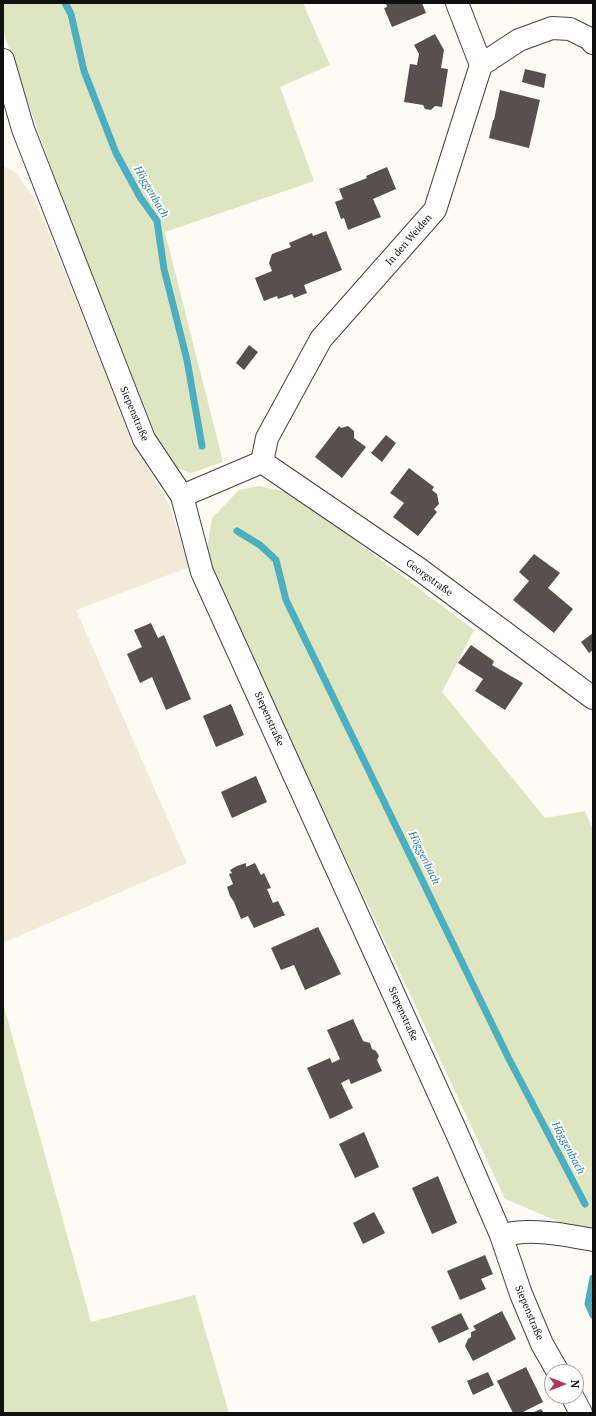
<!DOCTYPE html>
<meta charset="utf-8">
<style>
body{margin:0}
#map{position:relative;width:596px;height:1416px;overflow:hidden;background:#fefaf4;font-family:"PT Serif",serif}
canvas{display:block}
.frame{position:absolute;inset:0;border:4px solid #101010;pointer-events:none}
.north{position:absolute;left:544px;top:1364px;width:40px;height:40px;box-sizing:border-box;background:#fff;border:1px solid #9f9f9f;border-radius:50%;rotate:90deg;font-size:11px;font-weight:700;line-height:16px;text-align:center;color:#101010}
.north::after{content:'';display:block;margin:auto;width:14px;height:18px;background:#b2365a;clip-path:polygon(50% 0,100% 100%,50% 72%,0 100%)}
</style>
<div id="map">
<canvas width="596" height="1416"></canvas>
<div class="frame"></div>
<div class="north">N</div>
</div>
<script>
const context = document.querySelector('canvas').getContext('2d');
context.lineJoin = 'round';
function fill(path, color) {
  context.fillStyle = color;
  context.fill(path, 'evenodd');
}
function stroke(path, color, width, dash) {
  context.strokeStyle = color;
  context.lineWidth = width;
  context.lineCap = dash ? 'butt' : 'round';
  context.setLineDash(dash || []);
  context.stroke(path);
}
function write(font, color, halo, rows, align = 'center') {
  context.font = font + ' "PT Serif",serif';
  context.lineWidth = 4;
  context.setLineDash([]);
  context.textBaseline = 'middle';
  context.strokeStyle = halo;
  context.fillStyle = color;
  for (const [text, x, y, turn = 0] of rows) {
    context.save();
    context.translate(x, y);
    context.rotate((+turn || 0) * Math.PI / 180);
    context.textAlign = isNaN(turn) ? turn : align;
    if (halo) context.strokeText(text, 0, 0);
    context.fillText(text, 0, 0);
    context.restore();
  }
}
fill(new Path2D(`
 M 3,166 L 15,172 L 35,199 L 134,444 L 169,504 L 189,567 L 76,610 L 187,863 L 3,943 Z`), '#f2e9d6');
fill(new Path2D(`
 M 3,3 L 303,3 L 330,65 L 280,87 L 314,181 L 165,232 L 223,462 L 191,473 L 173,466 L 155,437 L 80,250 L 3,31 Z
 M 259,486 L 292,493 L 474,630 L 442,692 L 545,818 L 585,811 L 593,830 L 593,1231 L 567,1225 L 505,1199 L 409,992 L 212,575 L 207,548 L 212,518 L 239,490 Z
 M 3,1003 L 91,1322 L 195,1295 L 229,1413 L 3,1413 Z`), '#dde6c0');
stroke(new Path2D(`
 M 65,3 L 71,14 L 84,71 L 116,153 L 140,197 L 157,221 L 164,269 L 187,360 L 202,446
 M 237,531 L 260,545 L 276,560 L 286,600 L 508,1057 L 585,1204
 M 593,1278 L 588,1304 L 593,1315`), '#4daec0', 7);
fill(new Path2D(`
 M 386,3 L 422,3 L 426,13 L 392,27 L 384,8 L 387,7 Z
 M 435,34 L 444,50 L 441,68 L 448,69 L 442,107 L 435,106 L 431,110 L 425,109 L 423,105 L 404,102 L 410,64 L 417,65 L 419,54 L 414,45 Z
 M 525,69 L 546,74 L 544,88 L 522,82 Z
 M 500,90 L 540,100 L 529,148 L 489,138 L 493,120 L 494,120 Z
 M 387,167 L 396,189 L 373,199 L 381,217 L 348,230 L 344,218 L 341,219 L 335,202 L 343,199 L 339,189 L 367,178 L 366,176 Z
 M 326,231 L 342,270 L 304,285 L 307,293 L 294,298 L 292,294 L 278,299 L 277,296 L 264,301 L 255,278 L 272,271 L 269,263 L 272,254 L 291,247 L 289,243 L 312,233 L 313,236 Z
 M 249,345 L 258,352 L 244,370 L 236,363 Z
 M 339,426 L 341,428 L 348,426 L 354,431 L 354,438 L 366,447 L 342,478 L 315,457 Z
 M 386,435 L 396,443 L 382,462 L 371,453 Z
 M 409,468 L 434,487 L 432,490 L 437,494 L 439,504 L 434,509 L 437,512 L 418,536 L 393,517 L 404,503 L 390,493 Z
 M 534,554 L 560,573 L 548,588 L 573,609 L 554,633 L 513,600 L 529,581 L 519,572 Z
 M 151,623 L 158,638 L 164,635 L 191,699 L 166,710 L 152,677 L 140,683 L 127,654 L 142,647 L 134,630 Z
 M 593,633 L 593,650 L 589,653 L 581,642 Z
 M 471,645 L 494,661 L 492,665 L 523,683 L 505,710 L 475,691 L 483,679 L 458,663 Z
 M 231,704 L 244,735 L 216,747 L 203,716 Z
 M 256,776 L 267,802 L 232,818 L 221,792 Z
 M 246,863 L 246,867 L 255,863 L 261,875 L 264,873 L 271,888 L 267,889 L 273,903 L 278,901 L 285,915 L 254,928 L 248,916 L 241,919 L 234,902 L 230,896 L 227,887 L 233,884 L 229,874 L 232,873 L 230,870 L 237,866 Z
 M 318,927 L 341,974 L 305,990 L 294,965 L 281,970 L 271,948 Z
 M 353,1019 L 363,1041 L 370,1043 L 372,1049 L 376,1051 L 379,1056 L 377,1060 L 382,1071 L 351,1084 L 349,1079 L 341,1083 L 353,1108 L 330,1119 L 307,1068 L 330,1058 L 332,1063 L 340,1059 L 327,1030 Z
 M 364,1132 L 379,1167 L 355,1178 L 339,1144 Z
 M 438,1176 L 457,1223 L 432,1234 L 412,1188 Z
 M 374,1212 L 385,1233 L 363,1244 L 353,1223 Z
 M 485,1255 L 493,1274 L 481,1279 L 486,1289 L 460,1300 L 447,1271 Z
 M 502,1311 L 516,1339 L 473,1361 L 465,1346 L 468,1339 L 471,1337 L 471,1332 L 476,1330 L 473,1326 Z
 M 461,1313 L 469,1329 L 439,1343 L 431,1327 Z
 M 526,1367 L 543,1402 L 521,1413 L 513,1413 L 497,1381 Z
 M 488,1372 L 494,1385 L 473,1395 L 467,1381 Z
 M 541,1409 L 544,1413 L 532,1413 Z`), '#584f4e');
const minor = new Path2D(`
 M 457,3 L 481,65
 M 3,60 L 23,129 L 144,439 L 182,496 L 202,572 L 459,1138 L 501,1235 L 521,1294 L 542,1344 L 558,1372
 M 262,462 L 267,438 L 321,339 L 435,210 L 481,65 L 519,40 L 552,28 L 570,29 L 590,39 L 593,43
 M 262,462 L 419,569 L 593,698
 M 182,496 L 262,462
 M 501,1235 C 509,1234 517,1232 525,1232 C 548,1231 571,1236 593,1240
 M 572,1396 L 581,1413`);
stroke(minor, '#434343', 24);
stroke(minor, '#fff', 22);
write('10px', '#101010', '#fff', [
 ["In den Weiden",409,240,-49],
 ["Siepenstraße",134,414,67],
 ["Georgstraße",429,578,36],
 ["Siepenstraße",269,719,66],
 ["Siepenstraße",403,1014,66],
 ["Siepenstraße",529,1313,67]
]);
write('italic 11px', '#258096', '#fff', [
 ["Höggenbach",151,192,60],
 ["Höggenbach",424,858,64],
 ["Höggenbach",568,1148,62]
]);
</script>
